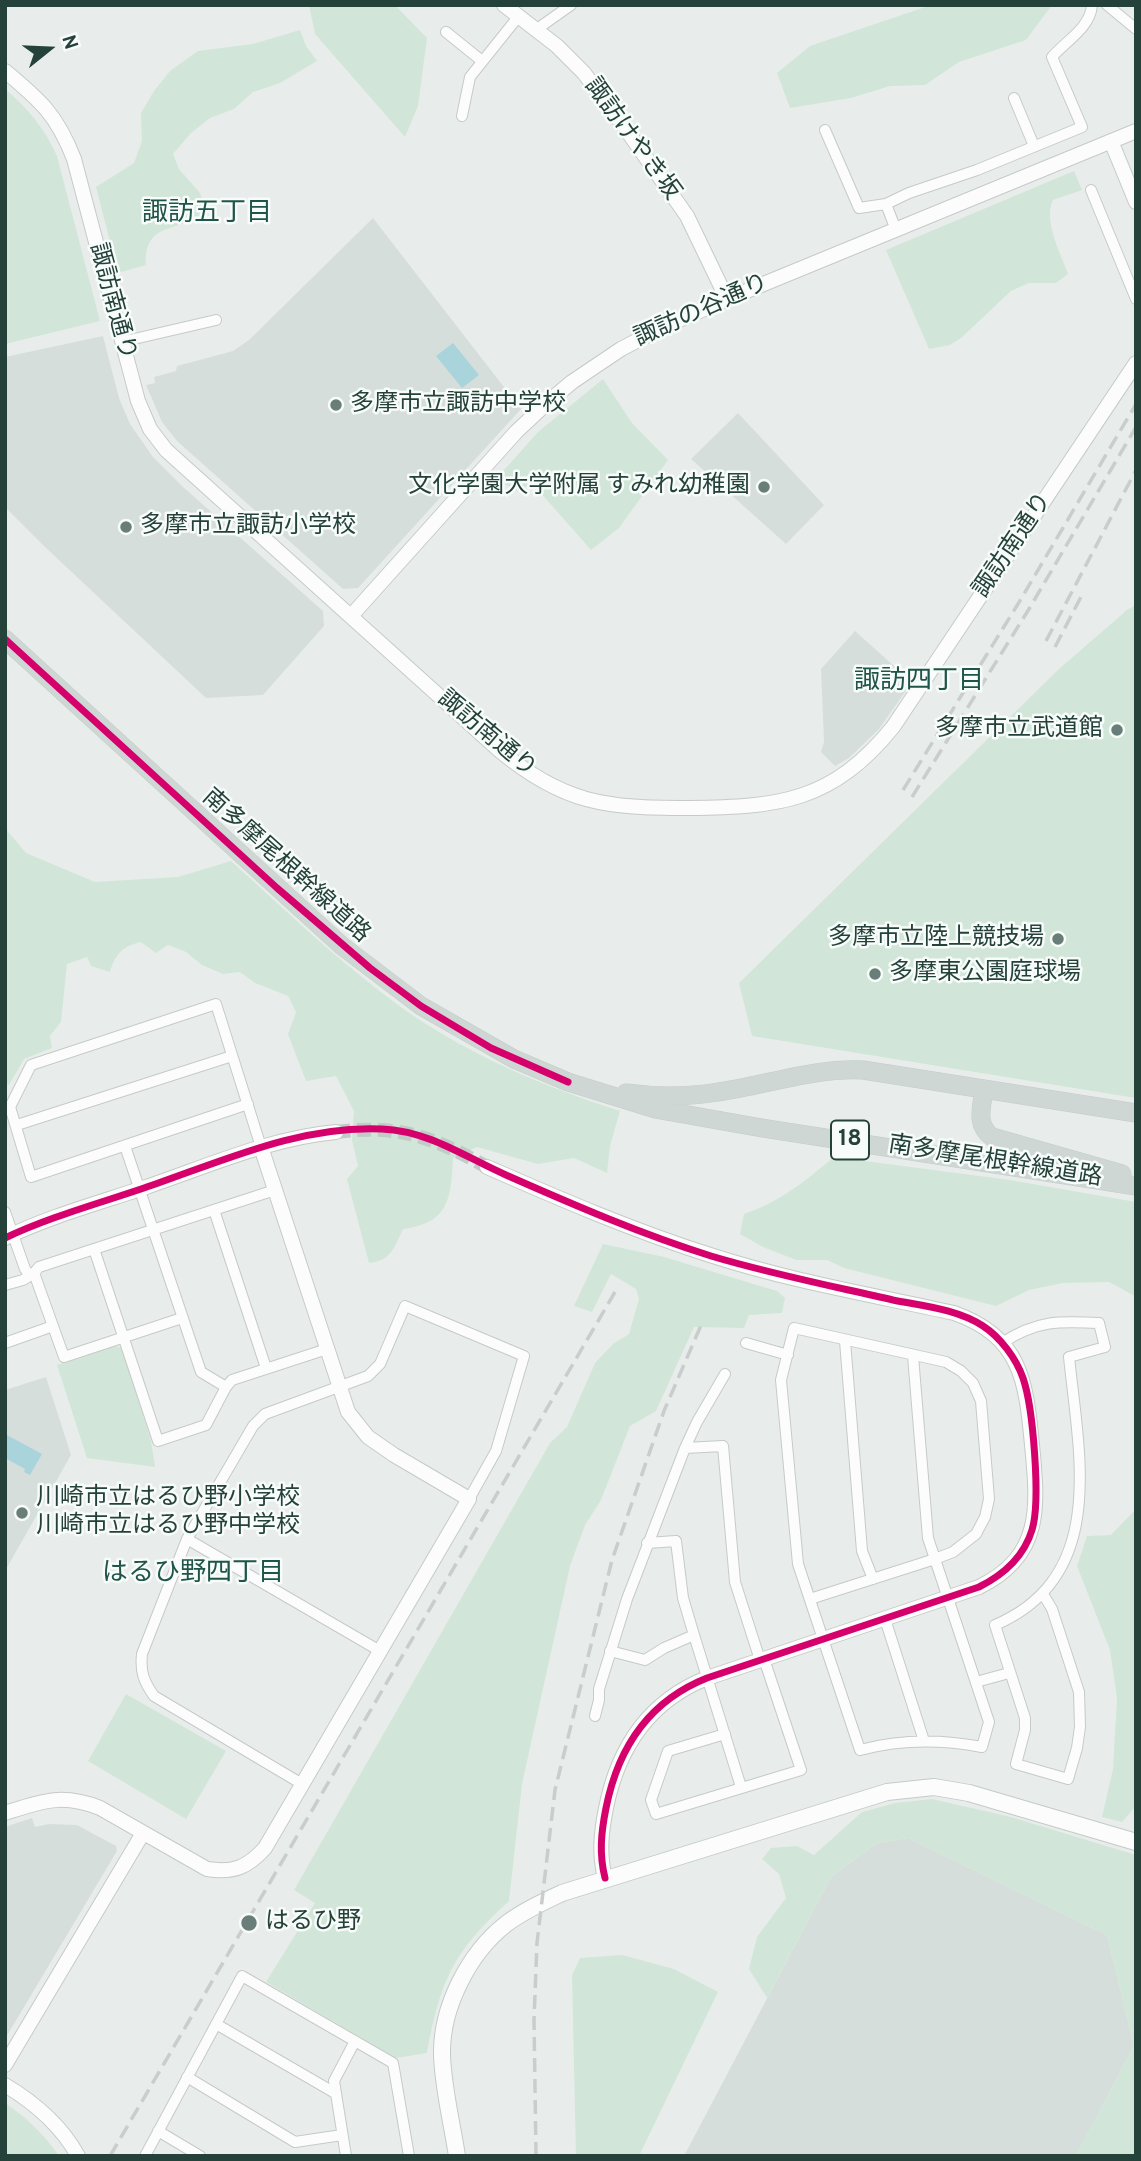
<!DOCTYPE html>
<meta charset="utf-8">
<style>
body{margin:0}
#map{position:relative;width:1141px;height:2161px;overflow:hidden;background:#e8edeb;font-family:Overpass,sans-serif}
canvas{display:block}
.frame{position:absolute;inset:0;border:7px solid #24423a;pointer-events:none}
.north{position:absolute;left:14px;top:14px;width:70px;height:70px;-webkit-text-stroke:5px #f7fbf9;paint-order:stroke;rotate:72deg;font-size:19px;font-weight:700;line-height:28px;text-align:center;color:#24423a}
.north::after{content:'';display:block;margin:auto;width:24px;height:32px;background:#24423a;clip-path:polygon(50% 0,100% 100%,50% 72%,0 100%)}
</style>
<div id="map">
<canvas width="1141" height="2161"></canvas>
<div class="frame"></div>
<div class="north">N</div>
</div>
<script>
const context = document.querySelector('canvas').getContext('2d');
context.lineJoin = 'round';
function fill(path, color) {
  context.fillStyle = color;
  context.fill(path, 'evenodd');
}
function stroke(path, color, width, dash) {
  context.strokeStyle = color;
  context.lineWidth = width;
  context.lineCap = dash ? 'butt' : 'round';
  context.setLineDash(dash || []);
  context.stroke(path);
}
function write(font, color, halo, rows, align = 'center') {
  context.font = font + ' Overpass,"Noto Sans JP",sans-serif';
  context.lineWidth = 5;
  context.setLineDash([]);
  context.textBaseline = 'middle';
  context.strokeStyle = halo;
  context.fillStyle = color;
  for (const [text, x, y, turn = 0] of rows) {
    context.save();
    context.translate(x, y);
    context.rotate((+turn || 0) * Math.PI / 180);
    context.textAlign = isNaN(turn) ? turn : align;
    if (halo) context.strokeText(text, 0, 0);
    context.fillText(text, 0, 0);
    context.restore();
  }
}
fill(new Path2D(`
 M 373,218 L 521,409 L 358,588 L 343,589 L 177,441 L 162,422 L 146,385 L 155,383 L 154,377 L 176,371 L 177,366 L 233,351 L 249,340 Z
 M 103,336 L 119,398 L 130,424 L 153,457 L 182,486 L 323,611 L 324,626 L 263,695 L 206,698 L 45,547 L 5,507 L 5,357 Z
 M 738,413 L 824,505 L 786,544 L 691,459 Z
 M 855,631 L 912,682 L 879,729 L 849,758 L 835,766 L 821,752 L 824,742 L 821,669 Z
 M 46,1377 L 71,1455 L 5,1571 L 5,1390 Z
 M 32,1818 L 35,1827 L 49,1824 L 77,1825 L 116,1846 L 117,1851 L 5,2039 L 5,1827 Z
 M 908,1838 L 1107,1935 L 1134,2046 L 1076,2156 L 684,2156 L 831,1877 L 877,1843 Z`), '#d6dedb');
fill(new Path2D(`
 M 309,5 L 395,5 L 427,38 L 418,106 L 405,137 L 315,34 Z
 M 931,5 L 1052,5 L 1026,40 L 959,62 L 925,85 L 890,86 L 851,98 L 790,108 L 777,73 L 810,46 Z
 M 300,30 L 306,46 L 317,61 L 280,83 L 253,92 L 234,109 L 210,118 L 191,133 L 173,154 L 179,169 L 200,193 L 206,210 C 182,235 144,218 146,265 L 118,273 L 96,187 L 134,163 L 142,141 L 141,113 L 154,91 L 170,71 L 198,51 L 253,44 Z
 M 5,89 C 28,108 45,129 57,156 L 100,321 L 5,344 Z
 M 1074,171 L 1082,190 L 1053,200 C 1043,221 1061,254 1068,274 L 1056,283 L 1029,283 L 1011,291 L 961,338 L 950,345 L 929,349 L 886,250 Z
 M 603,379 L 632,423 L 668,460 L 619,528 L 591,550 L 532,483 L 517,491 L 496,479 L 538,432 Z
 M 1136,605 L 1136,1098 L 752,1036 L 739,983 L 1060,668 L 1127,610 Z
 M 5,828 L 26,853 L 95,882 L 178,877 L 231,861 C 284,909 336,959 394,1002 C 462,1052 539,1085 620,1111 L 610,1146 L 607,1173 L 574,1158 L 538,1164 L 477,1147 L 453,1158 C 451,1199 449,1223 403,1229 C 394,1248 391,1261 369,1263 L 347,1179 L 358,1166 L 352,1140 L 354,1111 L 336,1076 L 306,1081 L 288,1034 L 296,1012 L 288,996 L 255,983 L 240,972 L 223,974 L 202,965 L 186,952 L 168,945 L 156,953 L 141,942 C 123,946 115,954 110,972 L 91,966 L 87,957 L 67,964 L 61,1022 L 50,1036 L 52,1048 L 24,1059 L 9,1085 L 5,1084 Z
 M 834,1157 L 1010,1180 L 1136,1202 L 1136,1242 L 1131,1241 L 1136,1243 L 1136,1305 L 1133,1295 L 1109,1282 L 1063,1283 L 1029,1290 L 996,1306 L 844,1268 L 827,1260 L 796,1260 L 763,1247 L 740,1234 L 744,1214 C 778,1203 807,1180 834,1157 Z
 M 603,1244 L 664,1257 L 777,1291 L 785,1298 L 782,1313 L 749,1315 L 744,1328 L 694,1327 L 656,1411 L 630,1426 L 601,1500 L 585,1525 L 570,1566 L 522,1784 L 509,1901 C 453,1952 441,1979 427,2053 L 396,2058 L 266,1982 L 315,1903 L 294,1890 L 550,1443 L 567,1427 L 595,1363 L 613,1344 L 629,1334 L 639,1299 L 636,1289 L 611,1274 L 592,1312 L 574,1306 Z
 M 115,1346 L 122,1348 L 151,1441 L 155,1467 L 87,1458 L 57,1365 Z
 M 1136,1509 L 1136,1806 L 1122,1822 L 1102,1817 L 1113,1769 L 1117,1698 L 1110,1650 L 1077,1566 L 1087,1536 L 1111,1535 Z
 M 126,1694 L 226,1751 L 186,1819 L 88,1761 Z
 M 932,1799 L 1011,1817 L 1136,1855 L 1136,2156 L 1076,2156 L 1134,2046 L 1107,1935 L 908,1838 L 877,1843 L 831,1877 L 767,1998 L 749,1969 L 757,1937 L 786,1898 L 779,1874 L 762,1859 L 771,1848 L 797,1846 L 814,1855 L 862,1812 L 895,1803 Z
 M 622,1955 L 674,1969 L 718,1992 L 639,2156 L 576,2156 L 572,1975 L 580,1958 Z
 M 5,2103 C 27,2118 44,2134 59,2156 L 5,2156 Z`), '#d1e6d8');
fill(new Path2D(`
 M 453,343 L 479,375 L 462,388 L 436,356 Z
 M 5,1434 L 42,1454 L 30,1475 L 24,1472 L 25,1469 L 5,1458 Z`), '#a9d4db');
stroke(new Path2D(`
 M 336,1132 C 399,1124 433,1137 487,1167`), '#c1cbc8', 14, [14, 7]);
const minor = new Path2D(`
 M 1107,5 L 1136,29
 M 537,29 L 571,5
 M 446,32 L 482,61
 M 1014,98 L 1034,146
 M 462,116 L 470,77 L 518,17
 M 825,130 L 859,208 L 886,204 L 909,193 L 977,170 L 1082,127 L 1052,57 C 1067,40 1090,28 1092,5
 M 1091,190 L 1136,299
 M 886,204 L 896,230
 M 121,342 L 216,320
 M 248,1104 L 31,1177 L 10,1107 L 31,1065 L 216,1004 L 261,1147
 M 17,1125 L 232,1056
 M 125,1146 L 201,1372 L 226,1387
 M 214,1210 L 266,1368
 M 5,1212 L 25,1269 L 29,1274
 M 94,1249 L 158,1441 L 206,1425 L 226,1387 L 232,1380 L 327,1349
 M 5,1285 L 23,1280 L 34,1273
 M 182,1318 L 64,1357 L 34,1273 L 39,1267 L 275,1190
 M 845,1341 L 862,1551 L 873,1579
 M 5,1343 L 53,1326
 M 746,1343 L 788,1355
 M 1002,1343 C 1037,1320 1059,1321 1099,1323 L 1105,1347 L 1069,1357 C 1079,1455 1108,1577 995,1625 L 1025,1718 L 1025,1730 L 1016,1764 L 1068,1779 L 1077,1748 L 1080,1727 L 1079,1692 L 1052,1609 L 1043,1594
 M 685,1448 L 697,1422 L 725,1374
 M 187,1539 L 380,1651
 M 647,1543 L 676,1541 L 683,1598 L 694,1635
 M 810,1599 L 935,1559 L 953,1552 L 976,1534 L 985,1517 L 989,1499 L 981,1401 L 973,1383 L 961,1371 L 946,1362 L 794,1328 L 781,1380 L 798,1564 L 860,1750 C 901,1739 940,1739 982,1747 L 989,1722 L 928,1538 L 913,1356
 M 885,1619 L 924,1741
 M 610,1651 L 645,1660 L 664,1648 L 694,1635 L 741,1787
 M 976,1682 L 1009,1673
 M 595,1716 L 599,1700 L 599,1689 L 627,1599 L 685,1448 L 723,1446 L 735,1582 L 760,1660
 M 725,1734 L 668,1751 L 651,1800 L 656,1814 L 801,1770 L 764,1659
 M 302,1784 L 154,1696 C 144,1682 140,1672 142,1654 L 187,1539 L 253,1426 L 265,1414 L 368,1376 L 380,1364 L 405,1306 L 524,1356 L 496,1451 L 469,1499
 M 216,2024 L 335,2093
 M 187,2077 L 295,2142 L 342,2135
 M 158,2131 L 200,2156
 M 145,2156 L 242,1976 L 393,2063 L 409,2156
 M 346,2156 L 334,2081 L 355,2041`);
const tertiary = new Path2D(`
 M 504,5 L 557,46 L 584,73 L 623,125 L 687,216 L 727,299
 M 5,71 C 41,101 57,115 74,159 L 138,401 L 150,429 L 166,450 L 499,750 C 564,804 606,808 688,808 C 780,807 832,802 893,727 L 1136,363
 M 1111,141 L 1136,202
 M 351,616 L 516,432 L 548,402 L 572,382 L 621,349 L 663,327 L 727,299 L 1136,131
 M 487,1167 C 560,1199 634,1231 710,1255 C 790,1281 873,1295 954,1313 C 1022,1337 1026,1382 1032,1445 C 1038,1506 1043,1556 979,1587 L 707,1678 C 649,1701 618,1748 606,1808 C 601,1833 599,1854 605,1878
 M 5,1238 C 50,1216 99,1203 146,1187 C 208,1166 270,1138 336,1132
 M 5,1813 C 42,1801 62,1793 100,1808 L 207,1869 C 233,1873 247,1868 265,1848 L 469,1499 L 394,1455 L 368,1437 L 348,1412 L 261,1147
 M 5,2065 L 143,1833
 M 5,2085 C 35,2103 61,2125 78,2156`);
const secondary = new Path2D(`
 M 457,2156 C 452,2123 443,2088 442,2055 C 441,2007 469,1953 506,1924 C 523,1911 543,1902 562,1893 L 887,1792 L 934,1787 L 969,1793 L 1136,1842`);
const primary = new Path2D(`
 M 5,639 L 342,946 L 421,1006 L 514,1059 L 568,1082 L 655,1109 L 762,1128 L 1136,1186
 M 984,1089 C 982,1107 975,1125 992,1137 L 1122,1174
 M 626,1093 C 656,1097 688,1097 718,1092 C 767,1085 812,1068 863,1070 L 1136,1113`);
stroke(minor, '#c5cac8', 12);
stroke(tertiary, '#c5cac8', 16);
stroke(secondary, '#c3cbc8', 18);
stroke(primary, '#c3ccc9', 19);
stroke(minor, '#fcfcfc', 10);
stroke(tertiary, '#fcfcfc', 14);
stroke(secondary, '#fcfcfc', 16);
stroke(primary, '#cfd7d5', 18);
stroke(new Path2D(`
 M 1046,641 L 1136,470
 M 1055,647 L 1083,593
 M 903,790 L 1018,604 L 1136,404
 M 912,797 L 1029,609 L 1136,427
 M 110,2156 L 615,1292
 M 536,2156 L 534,2020 L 537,1943 L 555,1790 L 612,1560 L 664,1411 L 702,1323`), '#c9cdcc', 3.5, [14, 7]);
stroke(new Path2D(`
 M 5,639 L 277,888 L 370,968 L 421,1006 L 491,1048 L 568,1082
 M 5,1238 C 49,1217 97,1204 144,1188 C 221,1162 299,1125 382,1129 C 429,1131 465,1157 506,1175 C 574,1205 641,1234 711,1256 C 771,1274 832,1286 893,1300 C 923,1306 957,1309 983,1326 C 1000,1337 1016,1358 1023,1378 C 1033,1407 1041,1501 1032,1530 C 1024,1556 1003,1575 979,1587 L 707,1678 C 649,1701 618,1748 606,1808 C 601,1833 599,1854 605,1878`), '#d6006c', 7);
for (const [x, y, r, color] of [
 [336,405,7,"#697e78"],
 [764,487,7,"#697e78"],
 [126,527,7,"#697e78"],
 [1117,730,7,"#697e78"],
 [1058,939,7,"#697e78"],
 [875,974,7,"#697e78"],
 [22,1513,7,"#697e78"],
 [249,1923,9,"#697e78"]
]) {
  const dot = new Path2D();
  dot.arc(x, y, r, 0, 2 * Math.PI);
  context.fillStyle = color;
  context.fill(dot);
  stroke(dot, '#f7fbf9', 2.5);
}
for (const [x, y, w] of [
 [850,1140,38]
]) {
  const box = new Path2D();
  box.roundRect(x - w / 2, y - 19.5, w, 39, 5);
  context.fillStyle = '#f7fbf9';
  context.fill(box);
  stroke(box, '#24423a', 2);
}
write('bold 23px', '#24423a', null, [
 ["18",850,1140]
]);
write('24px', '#24423a', '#f7fbf9', [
 ["諏訪けやき坂",631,140,54],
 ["諏訪南通り",111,302,75],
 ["諏訪の谷通り",702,312,-24],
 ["諏訪南通り",1014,546,-56],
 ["諏訪南通り",486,735,40],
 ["南多摩尾根幹線道路",285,867,42],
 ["南多摩尾根幹線道路",995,1163,9]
]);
write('24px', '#24423a', '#f7fbf9', [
 ["多摩市立諏訪中学校",350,405],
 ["文化学園大学附属 すみれ幼稚園",750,487,"right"],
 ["多摩市立諏訪小学校",140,527],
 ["多摩市立武道館",1103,730,"right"],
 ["多摩市立陸上競技場",1044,939,"right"],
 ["多摩東公園庭球場",889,974],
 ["川崎市立はるひ野小学校",36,1499],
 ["川崎市立はるひ野中学校",36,1527],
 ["はるひ野",265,1923]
], 'left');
write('26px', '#1f5548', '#f7fbf9', [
 ["諏訪五丁目",207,215],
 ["諏訪四丁目",919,683],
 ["はるひ野四丁目",193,1575]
]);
</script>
